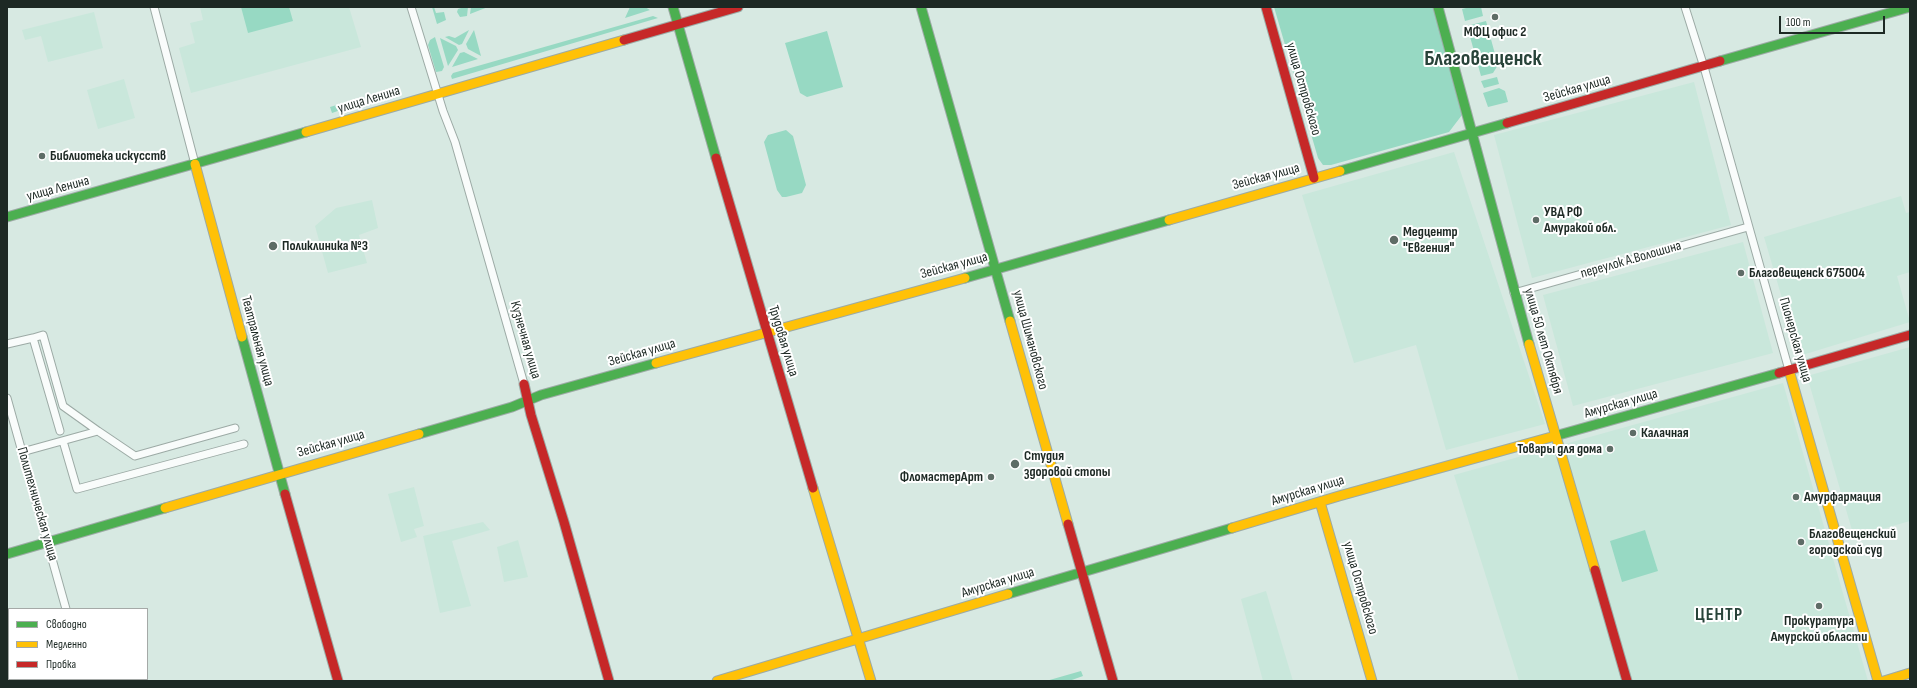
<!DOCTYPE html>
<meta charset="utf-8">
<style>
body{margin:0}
#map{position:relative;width:1917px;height:688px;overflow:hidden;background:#d7e9e2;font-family:"Sofia Sans Condensed",sans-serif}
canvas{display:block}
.frame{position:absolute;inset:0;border:8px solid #1d2924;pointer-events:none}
.legend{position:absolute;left:8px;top:608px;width:140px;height:72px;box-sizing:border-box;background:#fff;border:1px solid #a5a9a7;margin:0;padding:5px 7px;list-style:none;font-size:12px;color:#1d2924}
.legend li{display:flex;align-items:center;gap:8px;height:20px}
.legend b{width:20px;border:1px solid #a5a9a7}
.scale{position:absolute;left:1779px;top:16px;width:106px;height:18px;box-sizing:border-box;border:2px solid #1d2924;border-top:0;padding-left:5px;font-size:12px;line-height:14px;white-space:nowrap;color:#1d2924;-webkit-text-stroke:3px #fff;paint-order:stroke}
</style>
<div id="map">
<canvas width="1917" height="688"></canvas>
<div class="frame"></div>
<ul class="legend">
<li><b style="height:5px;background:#4caf50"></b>Свободно</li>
<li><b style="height:5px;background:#ffc107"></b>Медленно</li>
<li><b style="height:5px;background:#c62828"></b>Пробка</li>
</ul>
<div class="scale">100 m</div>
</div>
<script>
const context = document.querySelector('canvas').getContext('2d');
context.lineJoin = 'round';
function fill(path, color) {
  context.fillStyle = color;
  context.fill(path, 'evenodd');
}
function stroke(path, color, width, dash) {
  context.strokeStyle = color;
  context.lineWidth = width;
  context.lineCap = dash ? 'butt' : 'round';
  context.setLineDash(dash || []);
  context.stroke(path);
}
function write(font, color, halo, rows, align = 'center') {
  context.font = font + ' "Sofia Sans Condensed",sans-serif';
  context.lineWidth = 4;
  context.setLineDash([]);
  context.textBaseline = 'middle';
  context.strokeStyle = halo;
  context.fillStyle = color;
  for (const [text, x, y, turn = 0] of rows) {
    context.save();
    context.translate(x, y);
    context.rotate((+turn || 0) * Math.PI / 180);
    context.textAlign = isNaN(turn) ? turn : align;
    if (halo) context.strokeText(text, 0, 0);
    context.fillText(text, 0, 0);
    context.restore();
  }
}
fill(new Path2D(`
 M 200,7 L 349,7 L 361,47 L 191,93 L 179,48 L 195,43 L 190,23 L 203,20 Z
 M 94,12 L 103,48 L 48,62 L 41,36 L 25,40 L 22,30 Z
 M 124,79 L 135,118 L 98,129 L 87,90 Z
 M 1694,82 L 1731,225 L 1532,278 L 1494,135 Z
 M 1454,152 L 1545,424 L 1446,450 L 1416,345 L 1354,363 L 1302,195 Z
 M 1901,196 L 1906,213 L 1910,212 L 1910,272 L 1897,276 L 1910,322 L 1799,356 L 1764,237 Z
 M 372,200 L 378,228 L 359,235 L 367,263 L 328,273 L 315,226 L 336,208 Z
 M 1743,242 L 1773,353 L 1573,406 L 1543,295 Z
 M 1910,347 L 1910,521 L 1854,537 L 1807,376 Z
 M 1783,383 L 1868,681 L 1519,681 L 1454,475 Z
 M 414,487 L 424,526 L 414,529 L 417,537 L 401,542 L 388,494 Z
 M 483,522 L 490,530 L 452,541 L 471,606 L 440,613 L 423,536 Z
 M 518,540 L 528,577 L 504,582 L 497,547 Z
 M 1266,591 L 1293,681 L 1263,681 L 1241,599 Z`), '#c9e7db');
fill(new Path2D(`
 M 241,7 L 289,7 L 293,21 L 248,33 Z
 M 432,7 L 434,7 L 436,13 L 444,12 L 446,20 L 437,24 Z
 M 464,7 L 468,7 L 467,16 L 460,17 L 457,12 L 458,9 Z
 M 471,7 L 488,7 L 470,14 Z
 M 630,7 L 645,7 L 650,10 L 625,18 Z
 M 1274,7 L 1433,7 L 1462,115 L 1449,132 L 1331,165 L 1323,165 L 1318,158 Z
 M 1470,7 L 1481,7 L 1483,16 L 1465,21 L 1462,9 Z
 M 653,16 L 658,18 L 452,79 L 451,76 L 453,73 Z
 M 1486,21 L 1498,65 L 1493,73 L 1481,76 L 1467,26 Z
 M 469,30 L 462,44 L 459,45 L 445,37 L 449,36 L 455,38 Z
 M 474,30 L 481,56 L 468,49 L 466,44 Z
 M 827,31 L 843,87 L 807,97 L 800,93 L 785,43 Z
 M 435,37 L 444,67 L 442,71 L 436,72 L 428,45 L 430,40 Z
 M 440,38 L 456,46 L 458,50 L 448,66 Z
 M 464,52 L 478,59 L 452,67 L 460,53 Z
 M 1497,77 L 1499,84 L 1484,88 L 1481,81 Z
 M 1499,88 L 1505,91 L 1508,102 L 1488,107 L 1483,93 Z
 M 350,101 L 352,106 L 332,113 L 330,107 Z
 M 786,130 L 793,136 L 806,185 L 802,193 L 786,197 L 782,197 L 777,190 L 764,142 L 768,135 Z
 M 1645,530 L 1658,571 L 1622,582 L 1610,541 Z
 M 1081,671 L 1083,676 L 1069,681 L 1046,681 Z`), '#97d9c3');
const street = new Path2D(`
 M 154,7 L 195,164
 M 411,7 L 443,111 L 455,142 L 524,384
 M 1685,7 L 1704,67 L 1789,370
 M 1514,293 L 1748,227
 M 33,338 L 43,335 L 63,406 L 98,431
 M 7,344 L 33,338 L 60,431
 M 7,398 L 66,609
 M 63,441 L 77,489 L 244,444
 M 22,452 L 98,431 L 135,456 L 235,428
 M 86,679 L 87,681`);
const fast = new Path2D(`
 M 673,7 L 716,158
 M 921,7 L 1010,321
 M 1438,7 L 1529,344
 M 1720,61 L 1910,7
 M 1340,171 L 1507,123
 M 7,217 L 306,132
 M 965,278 L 1169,220
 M 242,337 L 285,494
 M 419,434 L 512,407 L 541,395 L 656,363
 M 1555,436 L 1779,373
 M 7,554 L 165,508
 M 1008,594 L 1232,528`);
const slow = new Path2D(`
 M 306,132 L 624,40
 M 195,164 L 242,337
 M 1169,220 L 1340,171
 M 1010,321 L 1068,524
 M 1529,344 L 1595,570
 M 656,363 L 965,278
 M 1789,370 L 1878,681
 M 813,488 L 871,681
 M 1320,502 L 1372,681
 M 165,508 L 419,434
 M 1232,528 L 1339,496 L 1555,436
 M 717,681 L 1008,594
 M 1884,681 L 1910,673`);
const jam = new Path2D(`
 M 1266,7 L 1314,178
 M 624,40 L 738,7
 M 1507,123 L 1720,61
 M 716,158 L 813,488
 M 1779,373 L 1910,335
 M 524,384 L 531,415 L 564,522 L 609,681
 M 285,494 L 338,681
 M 1068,524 L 1113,681
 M 1595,570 L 1627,681`);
stroke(street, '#9caaa5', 9);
stroke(fast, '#9caaa5', 11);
stroke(slow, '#9caaa5', 11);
stroke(jam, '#9caaa5', 11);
stroke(street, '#f9fcfb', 7);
stroke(fast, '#4caf50', 9);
stroke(slow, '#ffc107', 9);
stroke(jam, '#c62828', 9);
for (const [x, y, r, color] of [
 [1495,17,4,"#5e6c66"],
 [42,156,4,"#5e6c66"],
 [1536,220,4,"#5e6c66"],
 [1394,240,5,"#5e6c66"],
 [273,246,5,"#5e6c66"],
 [1741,273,4,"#5e6c66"],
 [1633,433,4,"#5e6c66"],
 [1610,449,4,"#5e6c66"],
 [1015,464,5,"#5e6c66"],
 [991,477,4,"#5e6c66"],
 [1796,497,4,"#5e6c66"],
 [1801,542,4,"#5e6c66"],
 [1819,606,4,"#5e6c66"]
]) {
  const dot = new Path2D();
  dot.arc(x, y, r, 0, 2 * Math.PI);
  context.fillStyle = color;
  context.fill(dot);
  stroke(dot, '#fff', 1.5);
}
write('bold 14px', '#1d2924', '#fff', [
 ["МФЦ офис 2",1495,32,"center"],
 ["Библиотека искусств",50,156],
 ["УВД РФ",1544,212],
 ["Амуракой обл.",1544,228],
 ["Медцентр",1403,232],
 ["\"Евгения\"",1403,248],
 ["Поликлиника №3",282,246],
 ["Благовещенск 675004",1749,273],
 ["Калачная",1641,433],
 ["Товары для дома",1602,449,"right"],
 ["Студия",1024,456],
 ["здоровой стопы",1024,472],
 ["ФломастерАрт",983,477,"right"],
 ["Амурфармация",1804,497],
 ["Благовещенский",1809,534],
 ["городской суд",1809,550],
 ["Прокуратура",1819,621,"center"],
 ["Амурской области",1819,637,"center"]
], 'left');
write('14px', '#1d2924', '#fff', [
 ["улица Островского",1303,89,74],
 ["Зейская улица",1577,89,-16],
 ["улица Ленина",369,100,-17],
 ["Зейская улица",1266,177,-15],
 ["улица Ленина",58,189,-15],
 ["переулок А.Волошина",1631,260,-16],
 ["Зейская улица",954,266,-15],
 ["Кузнечная улица",525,340,74],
 ["улица Шимановского",1030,340,75],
 ["Пионерская улица",1795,340,74],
 ["Театральная улица",257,341,75],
 ["Трудовая улица",783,341,73],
 ["улица 50 лет Октября",1543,341,74],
 ["Зейская улица",642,353,-16],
 ["Амурская улица",1621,404,-16],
 ["Зейская улица",331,444,-16],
 ["Амурская улица",1308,491,-17],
 ["Политехническая улица",37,504,74],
 ["Амурская улица",998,583,-17],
 ["улица Островского",1360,588,74]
]);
context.letterSpacing = '1px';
write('bold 18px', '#284339', '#fff', [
 ["ЦЕНТР",1719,615]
]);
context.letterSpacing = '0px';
write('bold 22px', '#284339', '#fff', [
 ["Благовещенск",1483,59]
]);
</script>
